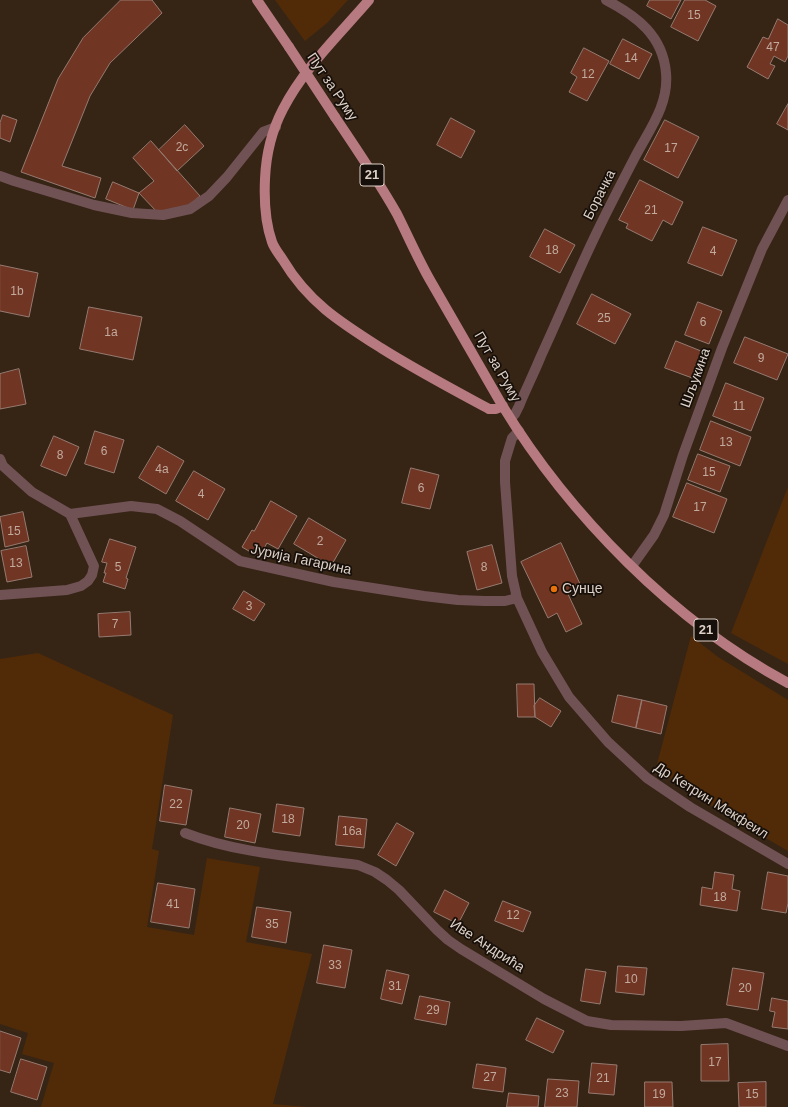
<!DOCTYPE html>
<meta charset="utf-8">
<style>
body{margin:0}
canvas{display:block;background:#362415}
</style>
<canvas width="788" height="1107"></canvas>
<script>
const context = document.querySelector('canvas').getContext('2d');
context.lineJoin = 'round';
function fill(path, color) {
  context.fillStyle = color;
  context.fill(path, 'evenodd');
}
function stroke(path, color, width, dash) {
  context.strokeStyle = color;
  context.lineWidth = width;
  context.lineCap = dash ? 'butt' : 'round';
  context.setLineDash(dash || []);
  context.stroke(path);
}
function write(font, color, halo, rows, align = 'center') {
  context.font = font + ' Helvetica,sans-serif';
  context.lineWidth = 3.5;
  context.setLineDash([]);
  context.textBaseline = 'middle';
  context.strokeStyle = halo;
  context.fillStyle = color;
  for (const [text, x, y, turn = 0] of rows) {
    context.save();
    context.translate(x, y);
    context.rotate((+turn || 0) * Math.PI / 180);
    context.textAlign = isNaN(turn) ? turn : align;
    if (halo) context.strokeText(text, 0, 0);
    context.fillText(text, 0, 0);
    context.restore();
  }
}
fill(new Path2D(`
 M 275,0 L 348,0 L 327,23 L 305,41 Z
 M 788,487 L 788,664 L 731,633 Z
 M 691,636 L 718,657 L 788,700 L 788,851 L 696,797 L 656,768 Z
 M 38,653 L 173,715 L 152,849 L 159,851 L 147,927 L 194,935 L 207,858 L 260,867 L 246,942 L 312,954 L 273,1104 L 308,1107 L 41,1107 L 54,1063 L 22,1054 L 28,1033 L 0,1024 L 0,659 Z`), '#512b07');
const building = new Path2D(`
 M 121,0 L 152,0 L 162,13 L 110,63 L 90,96 L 62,166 L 101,178 L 95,198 L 21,172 L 58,79 L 83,38 Z
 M 650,0 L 681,0 L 671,19 L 647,6 Z
 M 685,0 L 705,0 L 716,6 L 698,41 L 671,27 Z
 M 778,19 L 788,25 L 788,56 L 785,62 L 774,56 L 770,64 L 775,66 L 768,79 L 747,67 L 763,37 L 768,39 Z
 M 623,39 L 652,54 L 639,79 L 610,64 Z
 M 584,48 L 609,61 L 587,101 L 569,92 L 577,77 L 571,73 Z
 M 788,104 L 788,130 L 777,124 Z
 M 3,115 L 17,120 L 10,142 L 0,138 L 0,123 Z
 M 451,118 L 475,131 L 461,158 L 437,145 Z
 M 665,120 L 699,137 L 678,178 L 644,160 Z
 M 185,125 L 204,146 L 177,171 L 159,150 Z
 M 151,141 L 200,196 L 187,207 L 157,212 L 139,193 L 154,181 L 133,158 Z
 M 640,180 L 683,202 L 672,225 L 663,220 L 652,241 L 626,228 L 628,224 L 619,220 Z
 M 113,182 L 139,193 L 133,210 L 106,199 Z
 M 703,227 L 737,240 L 722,276 L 688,263 Z
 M 545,229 L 575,245 L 560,273 L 530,257 Z
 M 0,265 L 38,273 L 29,317 L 0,311 Z
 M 592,294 L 631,314 L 615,344 L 577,324 Z
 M 698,302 L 722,311 L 709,344 L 685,335 Z
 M 89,307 L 142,317 L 133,360 L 80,349 Z
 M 745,337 L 788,354 L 777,380 L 734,363 Z
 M 676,341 L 706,353 L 695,379 L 665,368 Z
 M 19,369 L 26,404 L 0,409 L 0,374 Z
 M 726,383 L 764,398 L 751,431 L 713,416 Z
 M 711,421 L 751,437 L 740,466 L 700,450 Z
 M 95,431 L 124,440 L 114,473 L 85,464 Z
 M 54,436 L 79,447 L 66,476 L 41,466 Z
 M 158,446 L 184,461 L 166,494 L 139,478 Z
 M 698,454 L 730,466 L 720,492 L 688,480 Z
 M 411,468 L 439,475 L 430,509 L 402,503 Z
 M 194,471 L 225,489 L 208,520 L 176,501 Z
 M 687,483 L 727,499 L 714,533 L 673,517 Z
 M 271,501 L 297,516 L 278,549 L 267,543 L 259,557 L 242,547 L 252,530 L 254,531 Z
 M 23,512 L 29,541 L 5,547 L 0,517 Z
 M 309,518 L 346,540 L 331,566 L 294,544 Z
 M 110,539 L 136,547 L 126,578 L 128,579 L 125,589 L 103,582 L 106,573 L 104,573 L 107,563 L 102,562 Z
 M 561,543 L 581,586 L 567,592 L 582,624 L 566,632 L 557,613 L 548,618 L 521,562 Z
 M 492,545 L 502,583 L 477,590 L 467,552 Z
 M 26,546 L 32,577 L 7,582 L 1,551 Z
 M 244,591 L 265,604 L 254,621 L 233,609 Z
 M 130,612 L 131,635 L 99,637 L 98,614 Z
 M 517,684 L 534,684 L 535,717 L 518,717 Z
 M 618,695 L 642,700 L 636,728 L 612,722 Z
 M 540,698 L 561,711 L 551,727 L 535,717 L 534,706 Z
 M 642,700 L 667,706 L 661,734 L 636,728 Z
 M 165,785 L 192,790 L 186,825 L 160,821 Z
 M 277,804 L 304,808 L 300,836 L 273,832 Z
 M 230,808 L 261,814 L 255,843 L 225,837 Z
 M 339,816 L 367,819 L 364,848 L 336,845 Z
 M 397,823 L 414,833 L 396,866 L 378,855 Z
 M 715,872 L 734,875 L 732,889 L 740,891 L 737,911 L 700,905 L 702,887 L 712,889 Z
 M 768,872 L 788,876 L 788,903 L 786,913 L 762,909 Z
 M 158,883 L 195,889 L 189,928 L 151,922 Z
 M 445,890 L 469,903 L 458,924 L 434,912 Z
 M 503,901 L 531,912 L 523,932 L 495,921 Z
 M 257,907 L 291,912 L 286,943 L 252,937 Z
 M 324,945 L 352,950 L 345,988 L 317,983 Z
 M 618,966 L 647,968 L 644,995 L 616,992 Z
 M 733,968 L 764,973 L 758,1010 L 727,1005 Z
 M 586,969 L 606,972 L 600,1004 L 581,1001 Z
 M 387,970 L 409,975 L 402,1004 L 381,999 Z
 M 420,996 L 450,1002 L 446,1025 L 415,1019 Z
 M 772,998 L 788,1001 L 788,1029 L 772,1027 L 775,1012 L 770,1011 Z
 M 537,1018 L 564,1031 L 553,1053 L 526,1040 Z
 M 0,1031 L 21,1038 L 10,1073 L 0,1070 Z
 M 728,1044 L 729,1081 L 701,1081 L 701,1045 Z
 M 21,1059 L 47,1067 L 37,1100 L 11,1092 Z
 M 592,1063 L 617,1065 L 614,1095 L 589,1093 Z
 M 477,1064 L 506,1068 L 503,1092 L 473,1088 Z
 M 548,1079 L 579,1081 L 577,1107 L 545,1107 Z
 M 645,1082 L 672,1082 L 673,1107 L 645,1107 Z
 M 766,1082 L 766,1107 L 739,1107 L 738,1083 Z
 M 509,1093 L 539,1096 L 538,1107 L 507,1107 Z`);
fill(building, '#703623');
stroke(building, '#957a71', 1);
stroke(new Path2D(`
 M 0,176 L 14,181 L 94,205 L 132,213 L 163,215 L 190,209 L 209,196 L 227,177 L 263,132 L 276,127
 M 511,418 L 515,414 L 519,406 C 526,389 534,373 541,356 C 560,315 577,273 597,232 C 609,207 622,182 635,157 C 649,130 669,105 666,73 C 663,36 637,16 606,0
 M 519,431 L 512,438 L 505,461 L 505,482 L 512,576 L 517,598 L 542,652 L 569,697 L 608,742 L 647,778 L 690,807 L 788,864
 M 0,459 L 3,466 L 32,492 L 70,514 L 131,506 L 157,509 L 180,521 L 240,561 L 334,582 L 424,596 L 458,600 L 485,601 L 505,601 L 517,598
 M 632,566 L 654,535 L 664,515 L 683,455 L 722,348 L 762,249 L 788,200
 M 0,595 L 67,590 L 81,586 L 88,581 L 92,575 L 94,566 L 70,514
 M 185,833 C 239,854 300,857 358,865 L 375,872 L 387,880 L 399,890 L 437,930 L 448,940 L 461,949 L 544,999 L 587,1021 L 611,1025 L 681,1026 L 726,1023 L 788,1046`), '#705255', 10);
stroke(new Path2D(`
 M 257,0 L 289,47
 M 369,0 C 339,35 304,68 283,109 C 272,130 266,155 265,179 C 264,200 265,222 272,242 C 274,248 279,254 283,260 C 308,302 340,322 381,348 C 416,370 452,389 489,409 L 496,409 L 503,406
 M 335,117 C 356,148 379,182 397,214 C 408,236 418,259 430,280 C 454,322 478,364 502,405 C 569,515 674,622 788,683`), '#b67a80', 10);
stroke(new Path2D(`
 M 289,47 L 335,117`), '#b67a80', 10);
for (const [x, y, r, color] of [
 [554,589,4,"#e8710a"]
]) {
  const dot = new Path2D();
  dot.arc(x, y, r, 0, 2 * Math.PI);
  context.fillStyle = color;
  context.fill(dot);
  stroke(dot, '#170f09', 1.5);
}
write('12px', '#c2aa9f', null, [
 ["15",694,16],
 ["47",773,48],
 ["14",631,59],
 ["12",588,75],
 ["2c",182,148],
 ["17",671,149],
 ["21",651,211],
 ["18",552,251],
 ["4",713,252],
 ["1b",17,292],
 ["25",604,319],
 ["6",703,323],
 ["1a",111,333],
 ["9",761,359],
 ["11",739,407],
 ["13",726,443],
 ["6",104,452],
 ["8",60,456],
 ["4a",162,470],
 ["15",709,473],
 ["6",421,489],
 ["4",201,495],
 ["17",700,508],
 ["15",14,532],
 ["2",320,542],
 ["13",16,564],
 ["5",118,568],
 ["8",484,568],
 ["3",249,607],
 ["7",115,625],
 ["22",176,805],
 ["18",288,820],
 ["20",243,826],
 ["16a",352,832],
 ["18",720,898],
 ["41",173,905],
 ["12",513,916],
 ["35",272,925],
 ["33",335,966],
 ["10",631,980],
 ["31",395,987],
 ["20",745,989],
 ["29",433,1011],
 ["17",715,1063],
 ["27",490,1078],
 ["21",603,1079],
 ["23",562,1094],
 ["19",659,1095],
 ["15",752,1095]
]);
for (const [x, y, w] of [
 [372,175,24],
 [706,630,24]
]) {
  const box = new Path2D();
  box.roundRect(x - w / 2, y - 11, w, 22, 3);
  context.fillStyle = '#170f09';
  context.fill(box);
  stroke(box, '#ddd1c8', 1);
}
write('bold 13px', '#ddd1c8', null, [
 ["21",372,175],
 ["21",706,630]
]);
write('14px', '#ddd1c8', '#170f09', [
 ["Пут за Руму",332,87,56],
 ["Борачка",600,195,-63],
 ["Пут за Руму",497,367,60],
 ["Шљукина",696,378,-70],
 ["Јурија Гагарина",301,560,12],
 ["Др Кетрин Мекфеил",711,801,32],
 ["Иве Андрића",487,946,33]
]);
write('14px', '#ddd1c8', '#170f09', [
 ["Сунце",562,589]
], 'left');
</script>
